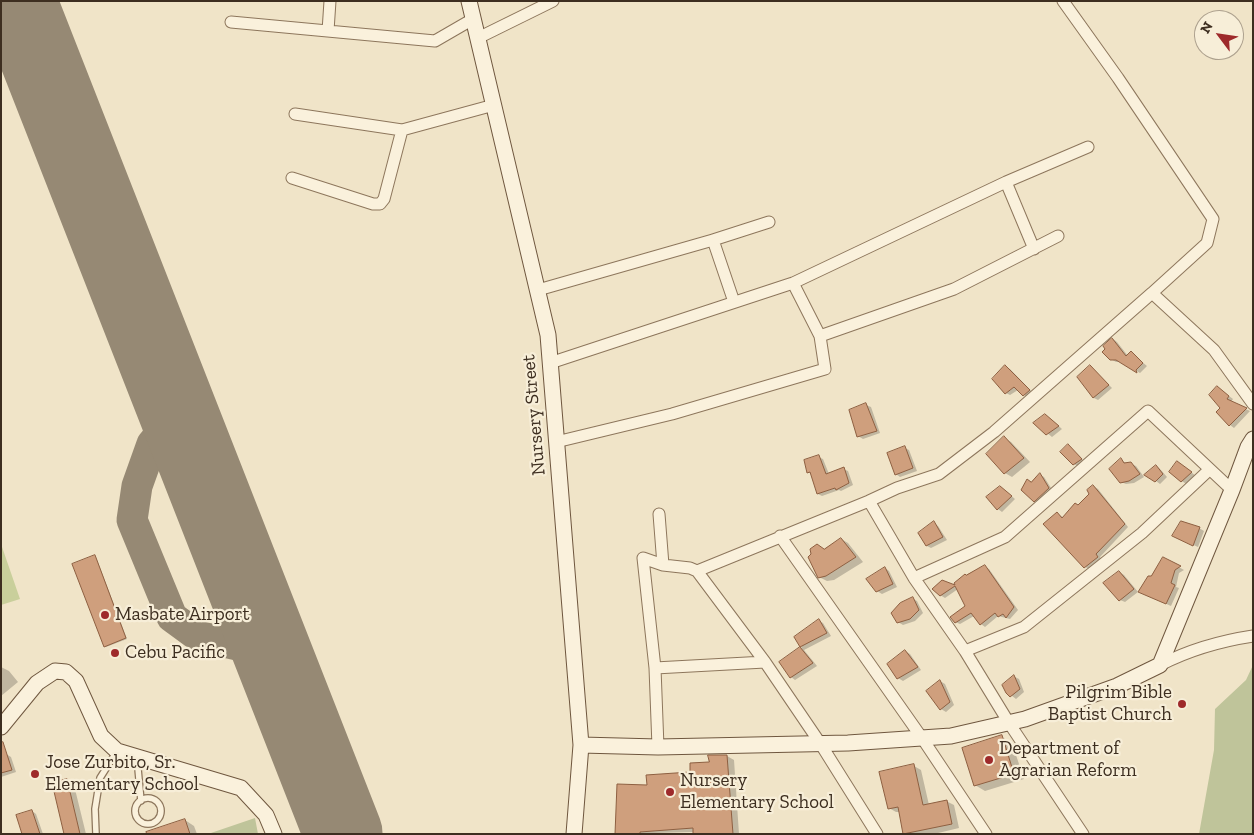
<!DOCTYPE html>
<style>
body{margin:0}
#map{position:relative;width:1254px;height:835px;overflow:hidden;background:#f0e4c8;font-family:"Zilla Slab",serif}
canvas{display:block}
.frame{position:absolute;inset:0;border:2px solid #3d2e20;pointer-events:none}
.north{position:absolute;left:1194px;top:10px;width:50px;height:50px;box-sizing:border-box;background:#f7eed8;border:1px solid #ada18e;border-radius:50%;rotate:301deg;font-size:14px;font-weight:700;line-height:20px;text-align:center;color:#3d2e20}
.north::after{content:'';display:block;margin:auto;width:18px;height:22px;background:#9e2a2b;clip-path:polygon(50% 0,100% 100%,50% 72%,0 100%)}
</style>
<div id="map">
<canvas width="1254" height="835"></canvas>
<div class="frame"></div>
<div class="north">N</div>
</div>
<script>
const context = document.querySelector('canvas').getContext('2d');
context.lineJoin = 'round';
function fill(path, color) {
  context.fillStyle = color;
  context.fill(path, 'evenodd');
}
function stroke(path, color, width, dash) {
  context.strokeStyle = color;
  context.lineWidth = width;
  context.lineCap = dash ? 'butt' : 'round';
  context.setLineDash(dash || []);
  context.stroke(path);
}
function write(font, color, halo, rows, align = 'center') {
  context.font = font + ' "Zilla Slab",serif';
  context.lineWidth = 4.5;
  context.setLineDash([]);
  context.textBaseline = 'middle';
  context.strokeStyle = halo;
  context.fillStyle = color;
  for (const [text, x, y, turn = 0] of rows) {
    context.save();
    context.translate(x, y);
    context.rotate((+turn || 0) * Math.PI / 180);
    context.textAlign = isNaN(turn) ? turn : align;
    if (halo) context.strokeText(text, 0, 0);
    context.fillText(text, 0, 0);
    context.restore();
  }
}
fill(new Path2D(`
 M 1,544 L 20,599 L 1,605 Z`), '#c9cf9b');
fill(new Path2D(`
 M 1253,665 L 1253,834 L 1199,834 L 1214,750 L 1215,709 L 1246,680 Z
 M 255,818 L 258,834 L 208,834 Z`), '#bfc49a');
fill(new Path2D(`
 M 1113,339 L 1117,342 L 1128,356 L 1131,353 L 1147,366 L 1140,373 L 1121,362 L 1116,362 L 1111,359 Z
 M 1090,366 L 1112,388 L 1098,400 L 1094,398 L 1079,377 Z
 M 1005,367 L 1010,369 L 1034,394 L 1028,398 L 1018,390 L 1010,395 L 1006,393 Z
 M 1217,387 L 1233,399 L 1231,402 L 1250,411 L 1234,428 L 1230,425 L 1222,408 Z
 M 866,405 L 871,407 L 880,433 L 863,439 L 858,436 Z
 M 1050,418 L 1062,429 L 1052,437 L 1035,423 Z
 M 1004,438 L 1011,442 L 1030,462 L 1012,477 L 1005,473 Z
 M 1069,446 L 1085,462 L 1079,467 L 1074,464 Z
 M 905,448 L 909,450 L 917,471 L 900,477 L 896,474 Z
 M 818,457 L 823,459 L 829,474 L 843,469 L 848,471 L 853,485 L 841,491 L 839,490 L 822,496 L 818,494 L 812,474 L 808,472 Z
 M 1121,460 L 1127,464 L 1131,464 L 1136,466 L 1144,477 L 1134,483 L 1126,484 L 1121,482 Z
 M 1182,465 L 1196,476 L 1186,484 L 1182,481 Z
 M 1156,466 L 1160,469 L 1167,477 L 1160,484 L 1156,481 Z
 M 1040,475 L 1044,477 L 1053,491 L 1039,503 L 1035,500 L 1032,483 Z
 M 1093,486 L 1098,489 L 1128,527 L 1100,557 L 1102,560 L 1090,569 L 1085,567 L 1058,514 L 1064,518 L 1079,506 L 1090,494 Z
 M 1001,487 L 1015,499 L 1002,512 L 998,509 Z
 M 934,523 L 938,526 L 947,540 L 931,548 L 927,546 Z
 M 1199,528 L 1204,531 L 1198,547 L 1178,538 Z
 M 841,539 L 848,543 L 863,562 L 834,580 L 827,581 L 819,577 L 825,550 Z
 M 95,556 L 96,557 L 127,639 L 106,647 L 105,646 Z
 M 1163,558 L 1184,570 L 1179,573 L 1176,587 L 1179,588 L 1171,606 L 1144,594 Z
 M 985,567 L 989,569 L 1018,610 L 1010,619 L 998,616 L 985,627 L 981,624 L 974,616 L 960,624 L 955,622 L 966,607 L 958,589 L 945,598 L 940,595 L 942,581 L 957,588 Z
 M 885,568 L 889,571 L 897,587 L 882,594 L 877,591 L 868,580 Z
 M 1119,572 L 1124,575 L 1138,592 L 1125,602 L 1120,600 Z
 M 913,599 L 917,601 L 923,613 L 915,621 L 903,625 L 898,622 Z
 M 819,621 L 823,623 L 831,636 L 804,650 L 817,666 L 795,680 L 791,677 L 781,663 L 802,647 L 796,637 Z
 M 905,651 L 910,654 L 921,670 L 903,681 L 898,678 Z
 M 1,667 L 9,671 L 18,682 L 1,696 Z
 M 1015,677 L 1019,679 L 1024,692 L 1016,699 L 1007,692 Z
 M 940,681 L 945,684 L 954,705 L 946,712 L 941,709 L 928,692 Z
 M 1002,737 L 1012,743 L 1024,779 L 985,791 L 975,785 Z
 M 6,754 L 11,757 L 16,772 L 1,777 L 1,756 Z
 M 727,756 L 734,760 L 739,834 L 694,834 L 694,832 L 616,834 L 648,786 L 692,773 Z
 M 914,766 L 921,770 L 929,805 L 946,801 L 954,805 L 959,828 L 934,834 L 905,834 L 900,812 L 896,812 L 889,808 Z
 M 67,780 L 74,785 L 86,834 L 65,834 Z
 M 32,811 L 36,814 L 43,834 L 24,834 Z
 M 185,820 L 194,826 L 197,834 L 145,834 Z`), '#0003');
stroke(new Path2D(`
 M 176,408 L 173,418 L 152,444 L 137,486 L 132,520 L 172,617 L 198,636 L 241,646 C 252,643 256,634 261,624
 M 152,444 L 169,439 L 191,445
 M 241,646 L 277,664`), '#968974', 31);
stroke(new Path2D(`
 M 17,1 L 343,833`), '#968974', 79);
const building = new Path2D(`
 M 1112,338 L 1126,356 L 1131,351 L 1143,363 L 1136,370 L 1137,373 L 1116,360 L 1110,360 L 1102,352 L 1105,349 L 1103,346 Z
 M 1005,365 L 1030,390 L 1023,396 L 1014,387 L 1005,394 L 992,379 Z
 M 1090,365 L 1109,385 L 1093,398 L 1077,377 Z
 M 1217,386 L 1229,396 L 1227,399 L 1247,408 L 1229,426 L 1216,412 L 1220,408 L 1209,395 Z
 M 866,403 L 877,431 L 857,437 L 849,410 Z
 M 1045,414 L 1059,426 L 1046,435 L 1033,423 Z
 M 1004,436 L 1024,458 L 1004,474 L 986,454 Z
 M 1068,444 L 1082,459 L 1073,465 L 1060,452 Z
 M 905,446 L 913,468 L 895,475 L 887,453 Z
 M 819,455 L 826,474 L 844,467 L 849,483 L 836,490 L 835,488 L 817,494 L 810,472 L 807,473 L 804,460 Z
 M 1121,458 L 1124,463 L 1131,462 L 1140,474 L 1129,481 L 1120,483 L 1109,469 Z
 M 1177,461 L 1192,472 L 1181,482 L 1169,472 Z
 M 1156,465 L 1163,474 L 1155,482 L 1144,475 Z
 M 1040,473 L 1049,488 L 1034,502 L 1021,490 L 1027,479 L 1031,482 Z
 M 1093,485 L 1125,524 L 1096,554 L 1098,557 L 1084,568 L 1043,524 L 1057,512 L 1062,518 L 1075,503 L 1078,505 L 1089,494 L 1087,490 Z
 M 1000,486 L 1012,496 L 997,510 L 986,497 Z
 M 934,521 L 943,537 L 926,546 L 918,533 Z
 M 1181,521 L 1200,527 L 1193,546 L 1172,536 Z
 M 841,538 L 856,557 L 826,576 L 818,578 L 808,557 L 811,554 L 810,549 L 817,544 L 824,549 Z
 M 95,555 L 126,638 L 104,647 L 72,564 Z
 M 1163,557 L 1181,566 L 1175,570 L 1171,583 L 1175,585 L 1166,604 L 1138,592 L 1148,576 L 1151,576 Z
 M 985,565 L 1014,607 L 1006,618 L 1003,614 L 998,617 L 995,613 L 980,625 L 971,613 L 955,623 L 950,617 L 965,606 L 955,586 L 940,596 L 932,589 L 942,580 L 955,585 L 954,583 L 965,574 L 966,575 Z
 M 885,567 L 893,584 L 876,592 L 866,579 Z
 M 1119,571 L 1134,589 L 1119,601 L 1103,583 Z
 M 913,597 L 919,610 L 910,619 L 897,623 L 891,613 L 900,603 Z
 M 819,619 L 827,633 L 800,647 L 794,637 Z
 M 800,647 L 813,663 L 790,678 L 779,662 Z
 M 905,650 L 918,667 L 897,679 L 887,664 Z
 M 1014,675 L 1020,689 L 1010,697 L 1006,693 L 1002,685 Z
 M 940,680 L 950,702 L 940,710 L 926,691 Z
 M 1002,735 L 1014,774 L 974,786 L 962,748 Z
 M 3,742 L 12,770 L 1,773 L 1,743 Z
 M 708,755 L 727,755 L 733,834 L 693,834 L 693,828 L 640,832 L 640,834 L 615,834 L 617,784 L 647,785 L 646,775 L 690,772 L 690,763 L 709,762 Z
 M 914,764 L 923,805 L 947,800 L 952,824 L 903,834 L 898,807 L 888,809 L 879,772 Z
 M 67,779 L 80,834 L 64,834 L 52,783 Z
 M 32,810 L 40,834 L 22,834 L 16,815 Z
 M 185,819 L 190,834 L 147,834 L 146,832 Z`);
fill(building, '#cf9f7d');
stroke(building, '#8d5f41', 1);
const lane = new Path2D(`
 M 137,758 L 141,801
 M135 811a13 13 0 1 1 26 0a13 13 0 1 1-26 0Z
 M 96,834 L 95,809 L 100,778 L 117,751`);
const street = new Path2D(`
 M 1063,1 L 1118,78 L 1213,219 L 1207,243 L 1152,293
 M 231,22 L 435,41 L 473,19
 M 328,31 L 330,1
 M 478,38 L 553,1
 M 295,114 L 402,130 L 494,105
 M 292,178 L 373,204 L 380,204 L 384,199 L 402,130
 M 1006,182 L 1034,249
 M 713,240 L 734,302
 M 793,283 L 820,336
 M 538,290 L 713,240 L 769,222
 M 550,363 L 793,283 L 1006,182 L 1088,147
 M 556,442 L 672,414 L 825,369 L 820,336 L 954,289 L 1058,236
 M 869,501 L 897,488 L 939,474 L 994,432 L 1152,293 L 1214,350 L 1253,404
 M 659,514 L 663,565 L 690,568 L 697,571 L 869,501 L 914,578
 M 780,536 L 922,738 L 986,834
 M 663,565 L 643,558 L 655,668 L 765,662
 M 697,571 L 765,662 L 820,743 L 877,834
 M 965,651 L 1024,627 L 1142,533 L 1209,470
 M 1160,665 C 1189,650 1220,641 1253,636
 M 655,668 L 658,747
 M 1083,834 L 1009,723 L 965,651 L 914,578 L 1005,537 L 1148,411 L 1232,490`);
const secondary = new Path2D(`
 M 469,1 L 548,335 L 581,745 L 574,834
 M 1,727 L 37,683 L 55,671 L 66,672 L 76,681 L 101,736 L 117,751 L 241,788 L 266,815 L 274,834
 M 581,745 L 658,747 L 848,743 L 951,736 L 1025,719 L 1117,686 L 1160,665 L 1232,490 L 1248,447 L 1253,439`);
stroke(lane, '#8d765c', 8);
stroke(street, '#8d765c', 13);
stroke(secondary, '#6f573f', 17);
stroke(lane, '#faf1dc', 5.5);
stroke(street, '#faf1dc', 11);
stroke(secondary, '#faf1dc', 15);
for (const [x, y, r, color] of [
 [105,615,5,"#9e2a2b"],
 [115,653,5,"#9e2a2b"],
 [1182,704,5,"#9e2a2b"],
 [989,760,5,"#9e2a2b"],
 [35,774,5,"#9e2a2b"],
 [670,792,5,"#9e2a2b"]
]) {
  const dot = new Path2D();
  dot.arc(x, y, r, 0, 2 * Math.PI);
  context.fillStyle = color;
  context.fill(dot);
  stroke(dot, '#f7eed8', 2);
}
write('19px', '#3d2e20', '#f7eed8', [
 ["Nursery Street",534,415,-95]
]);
write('19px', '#3d2e20', '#f7eed8', [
 ["Masbate Airport",115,615],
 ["Cebu Pacific",125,653],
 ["Pilgrim Bible",1172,693,"right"],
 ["Baptist Church",1172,715,"right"],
 ["Department of",999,749],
 ["Agrarian Reform",999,771],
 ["Jose Zurbito, Sr.",45,763],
 ["Elementary School",45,785],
 ["Nursery",680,781],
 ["Elementary School",680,803]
], 'left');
</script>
